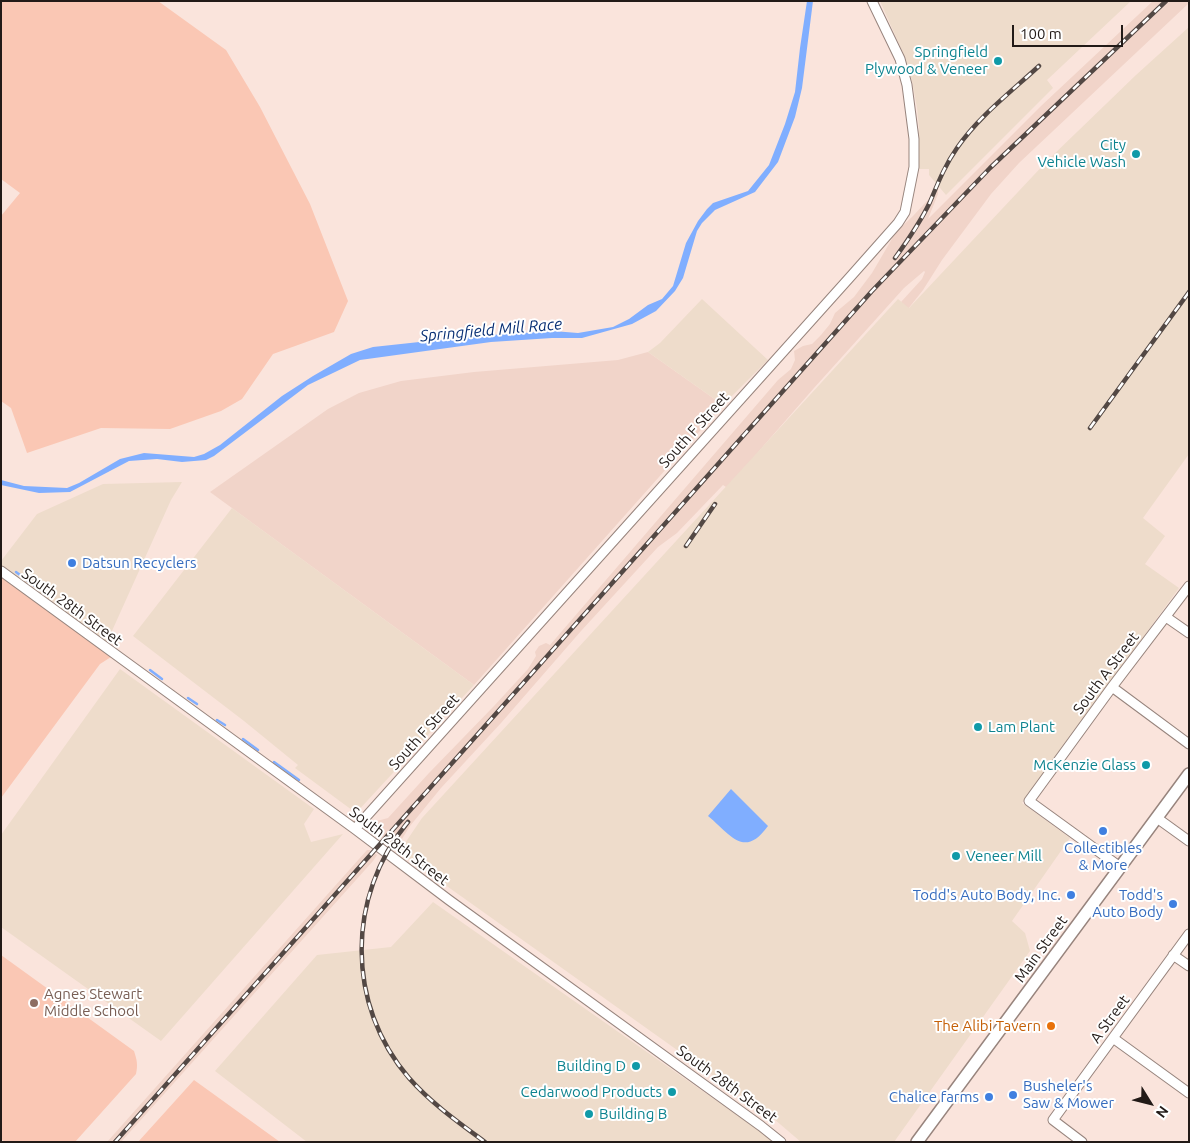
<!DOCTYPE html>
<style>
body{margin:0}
#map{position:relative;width:1190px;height:1143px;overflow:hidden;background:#fae4dc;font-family:Ubuntu,sans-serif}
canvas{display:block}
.frame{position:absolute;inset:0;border:2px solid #221a17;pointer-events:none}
.north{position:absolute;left:1125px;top:1078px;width:50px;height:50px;-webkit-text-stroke:4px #fff;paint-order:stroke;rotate:126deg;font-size:14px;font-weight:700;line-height:20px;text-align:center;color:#221a17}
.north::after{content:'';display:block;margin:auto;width:18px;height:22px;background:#221a17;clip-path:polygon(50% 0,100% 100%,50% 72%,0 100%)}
.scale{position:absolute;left:1012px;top:25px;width:111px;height:22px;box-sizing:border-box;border:2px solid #221a17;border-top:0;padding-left:6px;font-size:15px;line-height:18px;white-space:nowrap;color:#221a17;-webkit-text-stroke:4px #fff;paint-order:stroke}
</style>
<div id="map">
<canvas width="1190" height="1143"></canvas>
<div class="frame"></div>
<div class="north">N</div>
<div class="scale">100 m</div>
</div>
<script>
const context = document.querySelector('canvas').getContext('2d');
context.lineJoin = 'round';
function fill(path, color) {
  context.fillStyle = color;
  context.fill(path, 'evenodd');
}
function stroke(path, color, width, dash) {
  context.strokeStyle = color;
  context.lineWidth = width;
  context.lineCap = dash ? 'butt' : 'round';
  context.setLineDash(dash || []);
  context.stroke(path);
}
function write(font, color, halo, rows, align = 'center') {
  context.font = font + ' Ubuntu,sans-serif';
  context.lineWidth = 4;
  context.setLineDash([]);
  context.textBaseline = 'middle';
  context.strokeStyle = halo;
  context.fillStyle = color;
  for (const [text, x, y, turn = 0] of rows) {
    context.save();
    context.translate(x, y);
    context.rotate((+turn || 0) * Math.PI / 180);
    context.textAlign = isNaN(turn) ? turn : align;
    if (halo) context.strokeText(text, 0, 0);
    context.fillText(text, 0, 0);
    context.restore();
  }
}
fill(new Path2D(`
 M 1153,1 L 1189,1 L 1189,3 L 1019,163 L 991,194 L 942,260 L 923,290 L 908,309 L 901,302 L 922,279 L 925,272 L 924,271 L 904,288 L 814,388 L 766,443 L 729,489 L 723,485 L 677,533 L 658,547 L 581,631 L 501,723 L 441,788 L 410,826 L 397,847 L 388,846 L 378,837 L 375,831 L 377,821 L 388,818 L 429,773 L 494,706 L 528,669 L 536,656 L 535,652 L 539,646 L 546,643 L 550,645 L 778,380 L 791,369 L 795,360 L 794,351 L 803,346 L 812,344 L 821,335 L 830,324 L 835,313 L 854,297 L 872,273 L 896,232 L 913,216 L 938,189 L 938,194 L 928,219 L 1041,106 Z
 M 648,352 L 723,405 L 474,685 L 210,492 L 328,409 L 359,393 L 401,381 L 474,372 L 618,360 Z
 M 367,850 L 370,850 L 377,855 L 373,861 L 121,1142 L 107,1142 Z`), '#f1d4c9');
fill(new Path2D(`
 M 880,1 L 1131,1 L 1047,80 L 1053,88 L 946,195 L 929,175 L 929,169 L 917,169 L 919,128 L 917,108 L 912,81 L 903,53 Z
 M 1189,27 L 1189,454 L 1143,518 L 1165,536 L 1145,564 L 1179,588 L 1022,803 L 1070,838 L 1012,921 L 1025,933 L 1030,951 L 894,1142 L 801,1142 L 774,1119 L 399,852 L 422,818 L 898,299 L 909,308 L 1048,160 L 1136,75 Z
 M 702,299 L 768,360 L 723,405 L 648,352 L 660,343 Z
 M 182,482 L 171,500 L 107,642 L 1,566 L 1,561 L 37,514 L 103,484 Z
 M 232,508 L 474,685 L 356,813 L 295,768 L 298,765 L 244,721 L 133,636 Z
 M 120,669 L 314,809 L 304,824 L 311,842 L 343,834 L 161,1041 L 1,927 L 1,835 Z
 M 433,902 L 751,1125 L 774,1142 L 307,1142 L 215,1071 L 317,955 L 391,947 Z`), '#eedccb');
fill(new Path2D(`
 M 1,1 L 158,1 L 226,50 L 260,107 L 310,204 L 348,301 L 334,332 L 273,354 L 242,399 L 221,411 L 170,429 L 101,428 L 27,453 L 11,408 L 1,401 L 1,216 L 20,193 L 1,179 Z
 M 1,577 L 111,657 L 100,664 L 1,798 Z
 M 1,955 L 134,1051 C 137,1060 138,1065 136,1074 L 75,1142 L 5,1142 L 1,1139 Z
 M 194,1080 L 280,1142 L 138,1142 Z`), '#fac7b4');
fill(new Path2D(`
 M 807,1 L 813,1 L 802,88 L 795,117 L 778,162 L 755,192 L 715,210 L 702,223 L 697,231 L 683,278 L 675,291 L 656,311 L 632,324 L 582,338 L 552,338 L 491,342 L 360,360 L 308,385 L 214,456 L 206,460 L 182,462 L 157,459 L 129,461 L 70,492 L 39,493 L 1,485 L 1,480 L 24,486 L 67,488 L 79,483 L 120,459 L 144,453 L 194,457 L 204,454 L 220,445 L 282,396 L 313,376 L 351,354 L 373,347 L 475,336 L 553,331 L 578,333 L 613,327 L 629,319 L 648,305 L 662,299 L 673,286 L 686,243 L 698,221 L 707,209 L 713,203 L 748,191 L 769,165 L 785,124 L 795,92 L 800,48 Z
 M 731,789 L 768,826 C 744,859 731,835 708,816 Z`), '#80aeff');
stroke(new Path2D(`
 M 16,572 L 35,586
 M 85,622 L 93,628
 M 150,670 L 162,679
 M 188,698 L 197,704
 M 217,720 L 225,725
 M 243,739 L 258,750
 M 274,762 L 299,780`), '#80aeff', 2.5);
const minor = new Path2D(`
 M 1,571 L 355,829 L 449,900 L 761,1126 L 781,1142
 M 1166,617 L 1189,633
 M 1112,687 L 1189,744
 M 1157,818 L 1189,841
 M 355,829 L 851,276 L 898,223 L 905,212 L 914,167 L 914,139 L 907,85 L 900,59 L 872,1
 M 1120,867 L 1029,801 L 1112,687 L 1189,586
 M 1173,955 L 1189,966
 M 1113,1038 L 1189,1093
 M 1082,1142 L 1053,1120 L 1189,934`);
const major = new Path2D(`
 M 917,1142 L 1189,774`);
stroke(minor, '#97847d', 11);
stroke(major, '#97847d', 14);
stroke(minor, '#fff', 9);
stroke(major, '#fff', 11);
const rail = new Path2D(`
 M 895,258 C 908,240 920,223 930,202 C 938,183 945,165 957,148 C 978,117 1012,91 1039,66
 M 1090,428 L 1189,292
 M 686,546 L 715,504
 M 408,822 C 346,896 346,1005 409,1078 C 431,1103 458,1122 485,1142
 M 115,1142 L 872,291 L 990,168 L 1166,1`);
stroke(rail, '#534844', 4.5);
stroke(rail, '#fff', 2.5, [8]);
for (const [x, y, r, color] of [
 [998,61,5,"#0f9aa8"],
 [1136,154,5,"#0f9aa8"],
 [72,563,5,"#3f7fe0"],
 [978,727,5,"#0f9aa8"],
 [1146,765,5,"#0f9aa8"],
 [1103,831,5,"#3f7fe0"],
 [956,856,5,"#0f9aa8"],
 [1071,895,5,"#3f7fe0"],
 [1173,904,5,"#3f7fe0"],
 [34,1003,5,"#8d6e63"],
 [1051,1026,5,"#e8710a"],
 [636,1066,5,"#0f9aa8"],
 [672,1092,5,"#0f9aa8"],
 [1013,1095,5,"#3f7fe0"],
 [989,1097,5,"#3f7fe0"],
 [589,1114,5,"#0f9aa8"]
]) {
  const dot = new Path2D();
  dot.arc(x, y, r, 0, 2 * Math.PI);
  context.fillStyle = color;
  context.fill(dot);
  stroke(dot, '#fff', 2);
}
write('15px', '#0d838f', '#fff', [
 ["Springfield",988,52],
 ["Plywood & Veneer",988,69],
 ["City",1126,145],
 ["Vehicle Wash",1126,162],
 ["Lam Plant",988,727,"left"],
 ["McKenzie Glass",1136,765],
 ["Veneer Mill",966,856,"left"],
 ["Building D",626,1066],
 ["Cedarwood Products",662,1092],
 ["Building B",599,1114,"left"]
], 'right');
write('15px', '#221a17', '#fff', [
 ["South F Street",694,430,-48],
 ["South 28th Street",72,607,36],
 ["South A Street",1106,673,-53],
 ["South F Street",424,732,-48],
 ["South 28th Street",399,846,37],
 ["Main Street",1041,949,-54],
 ["A Street",1110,1019,-54],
 ["South 28th Street",727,1084,36]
]);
write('15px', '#366cbe', '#fff', [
 ["Datsun Recyclers",82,563,"left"],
 ["Collectibles",1103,848,"center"],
 ["& More",1103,865,"center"],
 ["Todd's Auto Body, Inc.",1061,895],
 ["Todd's",1163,895],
 ["Auto Body",1163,912],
 ["Busheler's",1023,1086,"left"],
 ["Saw & Mower",1023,1103,"left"],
 ["Chalice farms",979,1097]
], 'right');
write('15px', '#785e54', '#fff', [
 ["Agnes Stewart",44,994],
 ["Middle School",44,1011]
], 'left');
write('15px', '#c56008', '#fff', [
 ["The Alibi Tavern",1041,1026]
], 'right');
write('italic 16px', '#093075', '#fff', [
 ["Springfield Mill Race",491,330,-5]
]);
</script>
